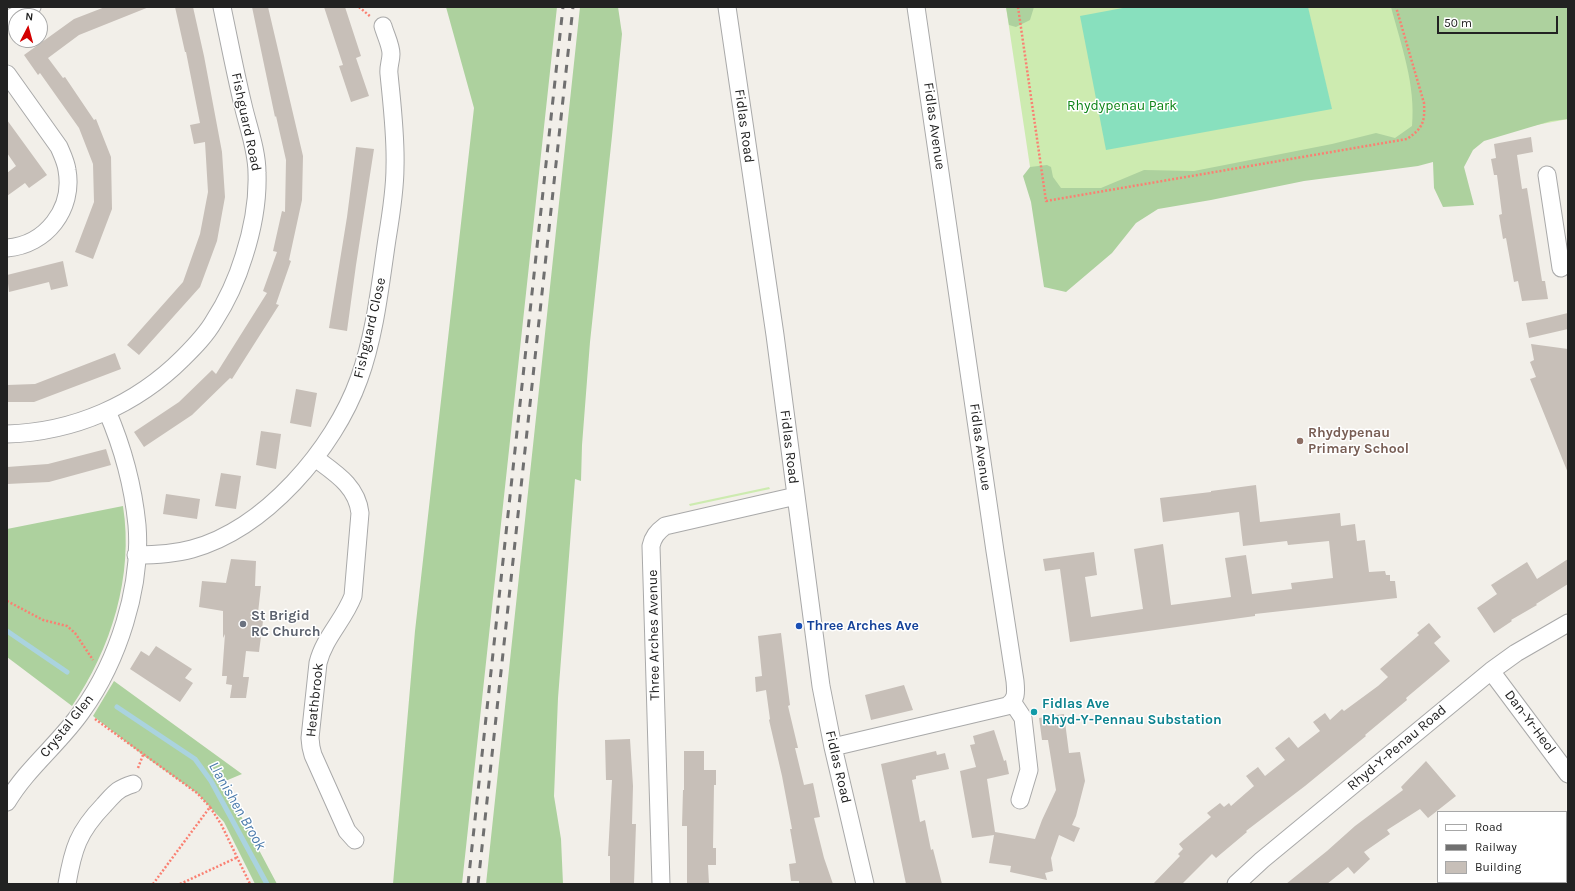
<!DOCTYPE html>
<style>
body{margin:0}
#map{position:relative;width:1575px;height:891px;overflow:hidden;background:#f2efe9;font-family:Karla,sans-serif}
canvas{display:block}
.frame{position:absolute;inset:0;border:8px solid #222;pointer-events:none}
.legend{position:absolute;left:1437px;top:811px;width:130px;height:72px;box-sizing:border-box;background:#fff;border:1px solid #a7a7a7;margin:0;padding:5px 7px;list-style:none;font-size:12px;color:#222}
.legend li{display:flex;align-items:center;gap:8px;height:20px}
.legend b{width:20px;border:1px solid #a7a7a7}
.north{position:absolute;left:8px;top:8px;width:40px;height:40px;box-sizing:border-box;background:#fff;border:1px solid #a7a7a7;border-radius:50%;rotate:6deg;font-size:11px;font-weight:700;line-height:16px;text-align:center;color:#222}
.north::after{content:'';display:block;margin:auto;width:14px;height:18px;background:#d40000;clip-path:polygon(50% 0,100% 100%,50% 72%,0 100%)}
.scale{position:absolute;left:1437px;top:16px;width:121px;height:18px;box-sizing:border-box;border:2px solid #222;border-top:0;padding-left:5px;font-size:12px;line-height:14px;white-space:nowrap;color:#222;-webkit-text-stroke:3px #fff;paint-order:stroke}
</style>
<div id="map">
<canvas width="1575" height="891"></canvas>
<div class="frame"></div>
<ul class="legend">
<li><b style="height:5px;background:#fff"></b>Road</li>
<li><b style="height:5px;background:#707070"></b>Railway</li>
<li><b style="height:11px;background:#c7bfb8"></b>Building</li>
</ul>
<div class="north">N</div>
<div class="scale">50 m</div>
</div>
<script>
const context = document.querySelector('canvas').getContext('2d');
context.lineJoin = 'round';
function fill(path, color) {
  context.fillStyle = color;
  context.fill(path, 'evenodd');
}
function stroke(path, color, width, dash) {
  context.strokeStyle = color;
  context.lineWidth = width;
  context.lineCap = dash ? 'butt' : 'round';
  context.setLineDash(dash || []);
  context.stroke(path);
}
function write(font, color, halo, rows, align = 'center') {
  context.font = font + ' Karla,sans-serif';
  context.lineWidth = 3;
  context.setLineDash([]);
  context.textBaseline = 'middle';
  context.strokeStyle = halo;
  context.fillStyle = color;
  for (const [text, x, y, turn = 0] of rows) {
    context.save();
    context.translate(x, y);
    context.rotate((+turn || 0) * Math.PI / 180);
    context.textAlign = isNaN(turn) ? turn : align;
    if (halo) context.strokeText(text, 0, 0);
    context.fillText(text, 0, 0);
    context.restore();
  }
}
fill(new Path2D(`
 M 1006,7 L 1568,7 L 1568,119 L 1038,220 Z
 M 769,487 L 770,489 L 690,506 L 689,504 Z`), '#cdebb0');
fill(new Path2D(`
 M 446,7 L 557,7 L 462,884 L 393,884 L 415,631 L 474,108 Z
 M 580,7 L 618,7 L 622,34 L 612,136 L 590,342 L 582,445 L 581,481 L 575,479 L 558,698 L 554,796 L 561,839 L 563,884 L 486,884 Z
 M 1006,7 L 1034,7 L 1030,20 L 1016,27 L 1009,25 Z
 M 1391,7 L 1568,7 L 1568,119 L 1551,121 L 1484,141 L 1473,150 L 1464,167 L 1474,205 L 1443,207 L 1434,188 L 1433,162 L 1418,166 L 1304,181 L 1211,200 L 1158,209 L 1136,223 L 1112,253 L 1066,292 L 1044,287 L 1031,202 L 1023,176 L 1030,167 L 1047,165 L 1051,167 L 1053,177 L 1061,188 L 1101,188 L 1144,170 L 1194,171 L 1332,144 L 1376,133 L 1395,138 L 1412,126 C 1416,85 1401,45 1391,7 Z
 M 123,506 C 134,576 111,649 72,706 L 7,657 L 7,529 Z
 M 114,681 L 242,774 L 223,782 L 277,884 L 255,884 L 224,822 L 197,793 L 143,755 L 93,716 Z`), '#add19e');
fill(new Path2D(`
 M 1128,7 L 1308,7 L 1332,109 L 1106,150 L 1080,16 Z`), '#88e0be');
stroke(new Path2D(`
 M 7,631 L 67,672
 M 117,707 L 195,759 L 211,781 L 267,884`), '#aad3df', 5);
fill(new Path2D(`
 M 105,7 L 149,7 L 79,35 L 48,58 L 63,78 L 65,77 L 94,120 L 96,119 L 111,157 L 112,209 L 93,259 L 75,252 L 94,202 L 93,164 L 79,128 L 40,73 L 38,75 L 24,55 L 74,19 Z
 M 175,7 L 193,7 L 204,56 L 222,152 L 225,197 L 217,241 L 200,287 L 139,355 L 127,345 L 183,282 L 200,234 L 208,192 L 205,142 L 194,144 L 190,125 L 200,123 L 186,52 L 185,52 Z
 M 252,7 L 268,7 L 303,156 L 302,200 L 289,260 L 291,261 L 276,304 L 279,305 L 232,379 L 230,378 L 192,415 L 144,447 L 134,432 L 179,402 L 212,370 L 216,374 L 267,293 L 263,291 L 277,252 L 273,251 L 282,211 L 285,212 L 286,160 L 276,116 L 275,117 Z
 M 324,7 L 345,7 L 361,56 L 356,58 L 369,96 L 351,102 L 339,66 L 343,65 Z
 M 7,120 L 47,175 L 29,188 L 25,183 L 7,196 L 7,173 L 16,166 L 7,153 Z
 M 1531,137 L 1533,152 L 1517,155 L 1522,189 L 1527,188 L 1542,281 L 1545,281 L 1548,299 L 1522,301 L 1518,281 L 1514,282 L 1506,238 L 1503,239 L 1499,215 L 1502,214 L 1497,175 L 1494,175 L 1491,159 L 1496,158 L 1494,144 Z
 M 356,147 L 374,149 L 356,265 L 347,331 L 329,328 L 347,217 Z
 M 63,261 L 68,286 L 51,290 L 49,282 L 9,292 L 7,275 Z
 M 1568,313 L 1568,329 L 1529,338 L 1526,323 Z
 M 1531,344 L 1568,349 L 1568,473 L 1530,379 L 1536,377 L 1530,362 L 1534,360 Z
 M 115,353 L 121,369 L 34,402 L 7,402 L 7,385 L 35,384 Z
 M 296,389 L 317,393 L 311,427 L 290,423 Z
 M 261,431 L 281,434 L 276,469 L 256,465 Z
 M 106,449 L 111,465 L 49,482 L 7,484 L 7,467 L 48,464 Z
 M 221,473 L 241,476 L 236,509 L 215,506 Z
 M 1256,485 L 1260,522 L 1340,513 L 1341,526 L 1355,524 L 1357,541 L 1365,540 L 1369,572 L 1385,571 L 1386,575 L 1390,575 L 1390,581 L 1395,581 L 1397,598 L 1255,614 L 1255,616 L 1070,642 L 1060,569 L 1045,571 L 1043,559 L 1094,552 L 1097,575 L 1085,577 L 1091,617 L 1143,609 L 1134,549 L 1163,544 L 1171,605 L 1231,597 L 1225,558 L 1246,555 L 1252,594 L 1292,589 L 1291,583 L 1333,578 L 1329,541 L 1288,545 L 1287,541 L 1243,546 L 1239,512 L 1163,522 L 1160,498 L 1211,492 L 1211,491 Z
 M 166,494 L 200,499 L 197,519 L 163,514 Z
 M 231,559 L 256,561 L 255,586 L 261,586 L 258,613 L 264,613 L 259,652 L 246,651 L 243,677 L 249,677 L 246,698 L 230,698 L 232,685 L 226,684 L 227,676 L 222,676 L 225,634 L 223,638 L 223,611 L 199,607 L 202,581 L 226,583 Z
 M 1568,559 L 1568,584 L 1536,604 L 1537,605 L 1511,620 L 1512,621 L 1494,633 L 1477,608 L 1497,594 L 1491,585 L 1527,562 L 1537,579 Z
 M 1429,623 L 1441,637 L 1434,643 L 1450,661 L 1406,698 L 1407,700 L 1365,735 L 1366,736 L 1305,786 L 1246,831 L 1247,832 L 1216,858 L 1212,854 L 1182,884 L 1153,884 L 1180,856 L 1178,854 L 1183,849 L 1179,844 L 1211,817 L 1207,813 L 1220,803 L 1224,807 L 1229,803 L 1231,806 L 1254,786 L 1246,776 L 1258,767 L 1265,776 L 1285,760 L 1275,748 L 1289,737 L 1298,748 L 1320,731 L 1313,722 L 1325,713 L 1330,720 L 1342,709 L 1344,711 L 1378,686 L 1388,677 L 1380,669 L 1419,635 L 1417,633 Z
 M 781,633 L 790,705 L 788,706 L 798,748 L 795,748 L 804,785 L 813,783 L 820,817 L 814,818 L 824,858 L 833,884 L 799,884 L 799,881 L 791,881 L 789,864 L 796,863 L 790,829 L 792,829 L 782,776 L 769,720 L 770,719 L 766,690 L 756,692 L 755,677 L 762,676 L 758,636 Z
 M 156,646 L 192,669 L 185,678 L 193,683 L 180,702 L 130,669 L 141,651 L 149,656 Z
 M 904,685 L 913,710 L 871,720 L 865,695 Z
 M 1064,714 L 1069,753 L 1080,752 L 1085,781 L 1076,816 L 1072,825 L 1080,828 L 1074,842 L 1059,835 L 1051,858 L 1053,871 L 1045,873 L 1047,880 L 1010,872 L 1011,866 L 989,863 L 994,835 L 972,838 L 960,771 L 976,767 L 970,745 L 975,744 L 973,736 L 994,730 L 1004,761 L 1006,760 L 1009,774 L 987,779 L 995,832 L 1035,839 L 1042,820 L 1056,790 L 1048,740 L 1042,740 L 1039,718 Z
 M 630,739 L 633,786 L 632,824 L 636,824 L 634,884 L 610,884 L 610,856 L 608,856 L 612,780 L 606,780 L 605,740 Z
 M 684,751 L 704,751 L 704,770 L 716,770 L 716,785 L 714,785 L 713,848 L 716,848 L 716,865 L 708,865 L 709,884 L 687,884 L 687,826 L 682,826 L 683,790 L 684,790 Z
 M 936,751 L 937,755 L 945,753 L 949,769 L 916,776 L 916,779 L 912,780 L 920,822 L 925,820 L 931,850 L 933,849 L 942,884 L 906,884 L 881,764 Z
 M 1426,761 L 1456,796 L 1428,818 L 1420,809 L 1387,830 L 1390,834 L 1364,852 L 1370,859 L 1354,874 L 1348,867 L 1327,884 L 1286,884 L 1327,851 L 1355,826 L 1403,790 L 1401,787 Z`), '#c7bfb8');
const minor = new Path2D(`
 M 727,7 L 775,335 L 821,686 L 833,747 L 865,884
 M 7,20 L 32,7
 M 7,74 L 59,147 C 62,154 66,162 67,170 C 74,209 46,245 7,248
 M 1547,175 L 1561,268
 M 7,434 C 74,432 136,405 183,358 C 194,347 206,335 214,321 C 227,301 237,279 244,256 C 253,228 258,201 257,173 C 257,150 248,127 243,105 C 235,72 229,40 222,7
 M 315,458 C 335,473 357,486 360,513 L 353,596 C 344,620 324,638 318,663 L 310,738 L 311,747 L 313,755 L 347,831 L 355,840
 M 136,555 C 155,555 174,554 192,549 C 265,529 334,449 359,379 C 375,335 380,286 387,239 C 391,215 395,191 395,167 C 396,136 392,105 389,74 C 388,67 391,61 391,54 C 391,45 385,34 383,26
 M 1491,671 L 1568,774
 M 1013,703 L 1023,718 L 1029,770 L 1020,800
 M 833,747 L 1007,706 C 1017,700 1016,692 1015,681 L 995,551 L 916,7
 M 7,802 C 27,768 60,743 82,711 C 118,661 142,587 137,525 C 133,485 123,448 107,411
 M 67,884 C 73,849 78,832 104,805 C 115,793 117,789 133,784
 M 661,884 L 651,546 C 653,537 657,532 665,526 L 796,496
 M 1236,884 L 1262,860 L 1491,671 L 1516,653 L 1568,623
 M 1562,884 L 1564,882`);
stroke(minor, '#a9a9a9', 19);
stroke(new Path2D(`
 M 359,7 L 371,17
 M 1018,7 L 1046,201 L 1407,139 C 1423,128 1425,122 1424,103 L 1396,7
 M 7,601 L 43,620 L 67,626 L 75,633 L 93,660
 M 95,719 L 197,793 L 210,807
 M 138,768 L 143,755
 M 153,884 L 210,807 L 221,824 L 250,884
 M 180,884 L 238,857`), '#fa8072', 2.5, [2, 2]);
stroke(minor, '#fff', 17);
stroke(new Path2D(`
 M 468,884 L 563,7
 M 478,884 L 573,7`), '#707070', 3, [8, 8]);
for (const [x, y, r, color] of [
 [1300,441,4,"#8d6e63"],
 [243,624,4,"#6b7280"],
 [799,626,4,"#1a4fb4"],
 [1034,712,4,"#0f9aa8"]
]) {
  const dot = new Path2D();
  dot.arc(x, y, r, 0, 2 * Math.PI);
  context.fillStyle = color;
  context.fill(dot);
  stroke(dot, '#fff', 1.5);
}
write('14px', '#0c8416', '#fff', [
 ["Rhydypenau Park",1122,106]
]);
write('14px', '#222', '#fff', [
 ["Fishguard Road",246,122,78],
 ["Fidlas Road",744,126,82],
 ["Fidlas Avenue",934,126,82],
 ["Fishguard Close",370,328,-77],
 ["Fidlas Road",789,447,83],
 ["Fidlas Avenue",980,447,82],
 ["Three Arches Avenue",654,635,-91],
 ["Heathbrook",315,700,-84],
 ["Dan-Yr-Heol",1530,722,53],
 ["Crystal Glen",67,726,-51],
 ["Rhyd-Y-Penau Road",1397,748,-40],
 ["Fidlas Road",838,767,77]
]);
write('bold 14px', '#785e54', '#fff', [
 ["Rhydypenau",1308,433],
 ["Primary School",1308,449]
], 'left');
write('bold 14px', '#5b616d', '#fff', [
 ["St Brigid",251,616],
 ["RC Church",251,632]
], 'left');
write('bold 14px', '#164399', '#fff', [
 ["Three Arches Ave",807,626]
], 'left');
write('bold 14px', '#0d838f', '#fff', [
 ["Fidlas Ave",1042,704],
 ["Rhyd-Y-Pennau Substation",1042,720]
], 'left');
write('italic 15px', '#4a7aab', '#fff', [
 ["Llanishen Brook",237,806,60]
]);
</script>
